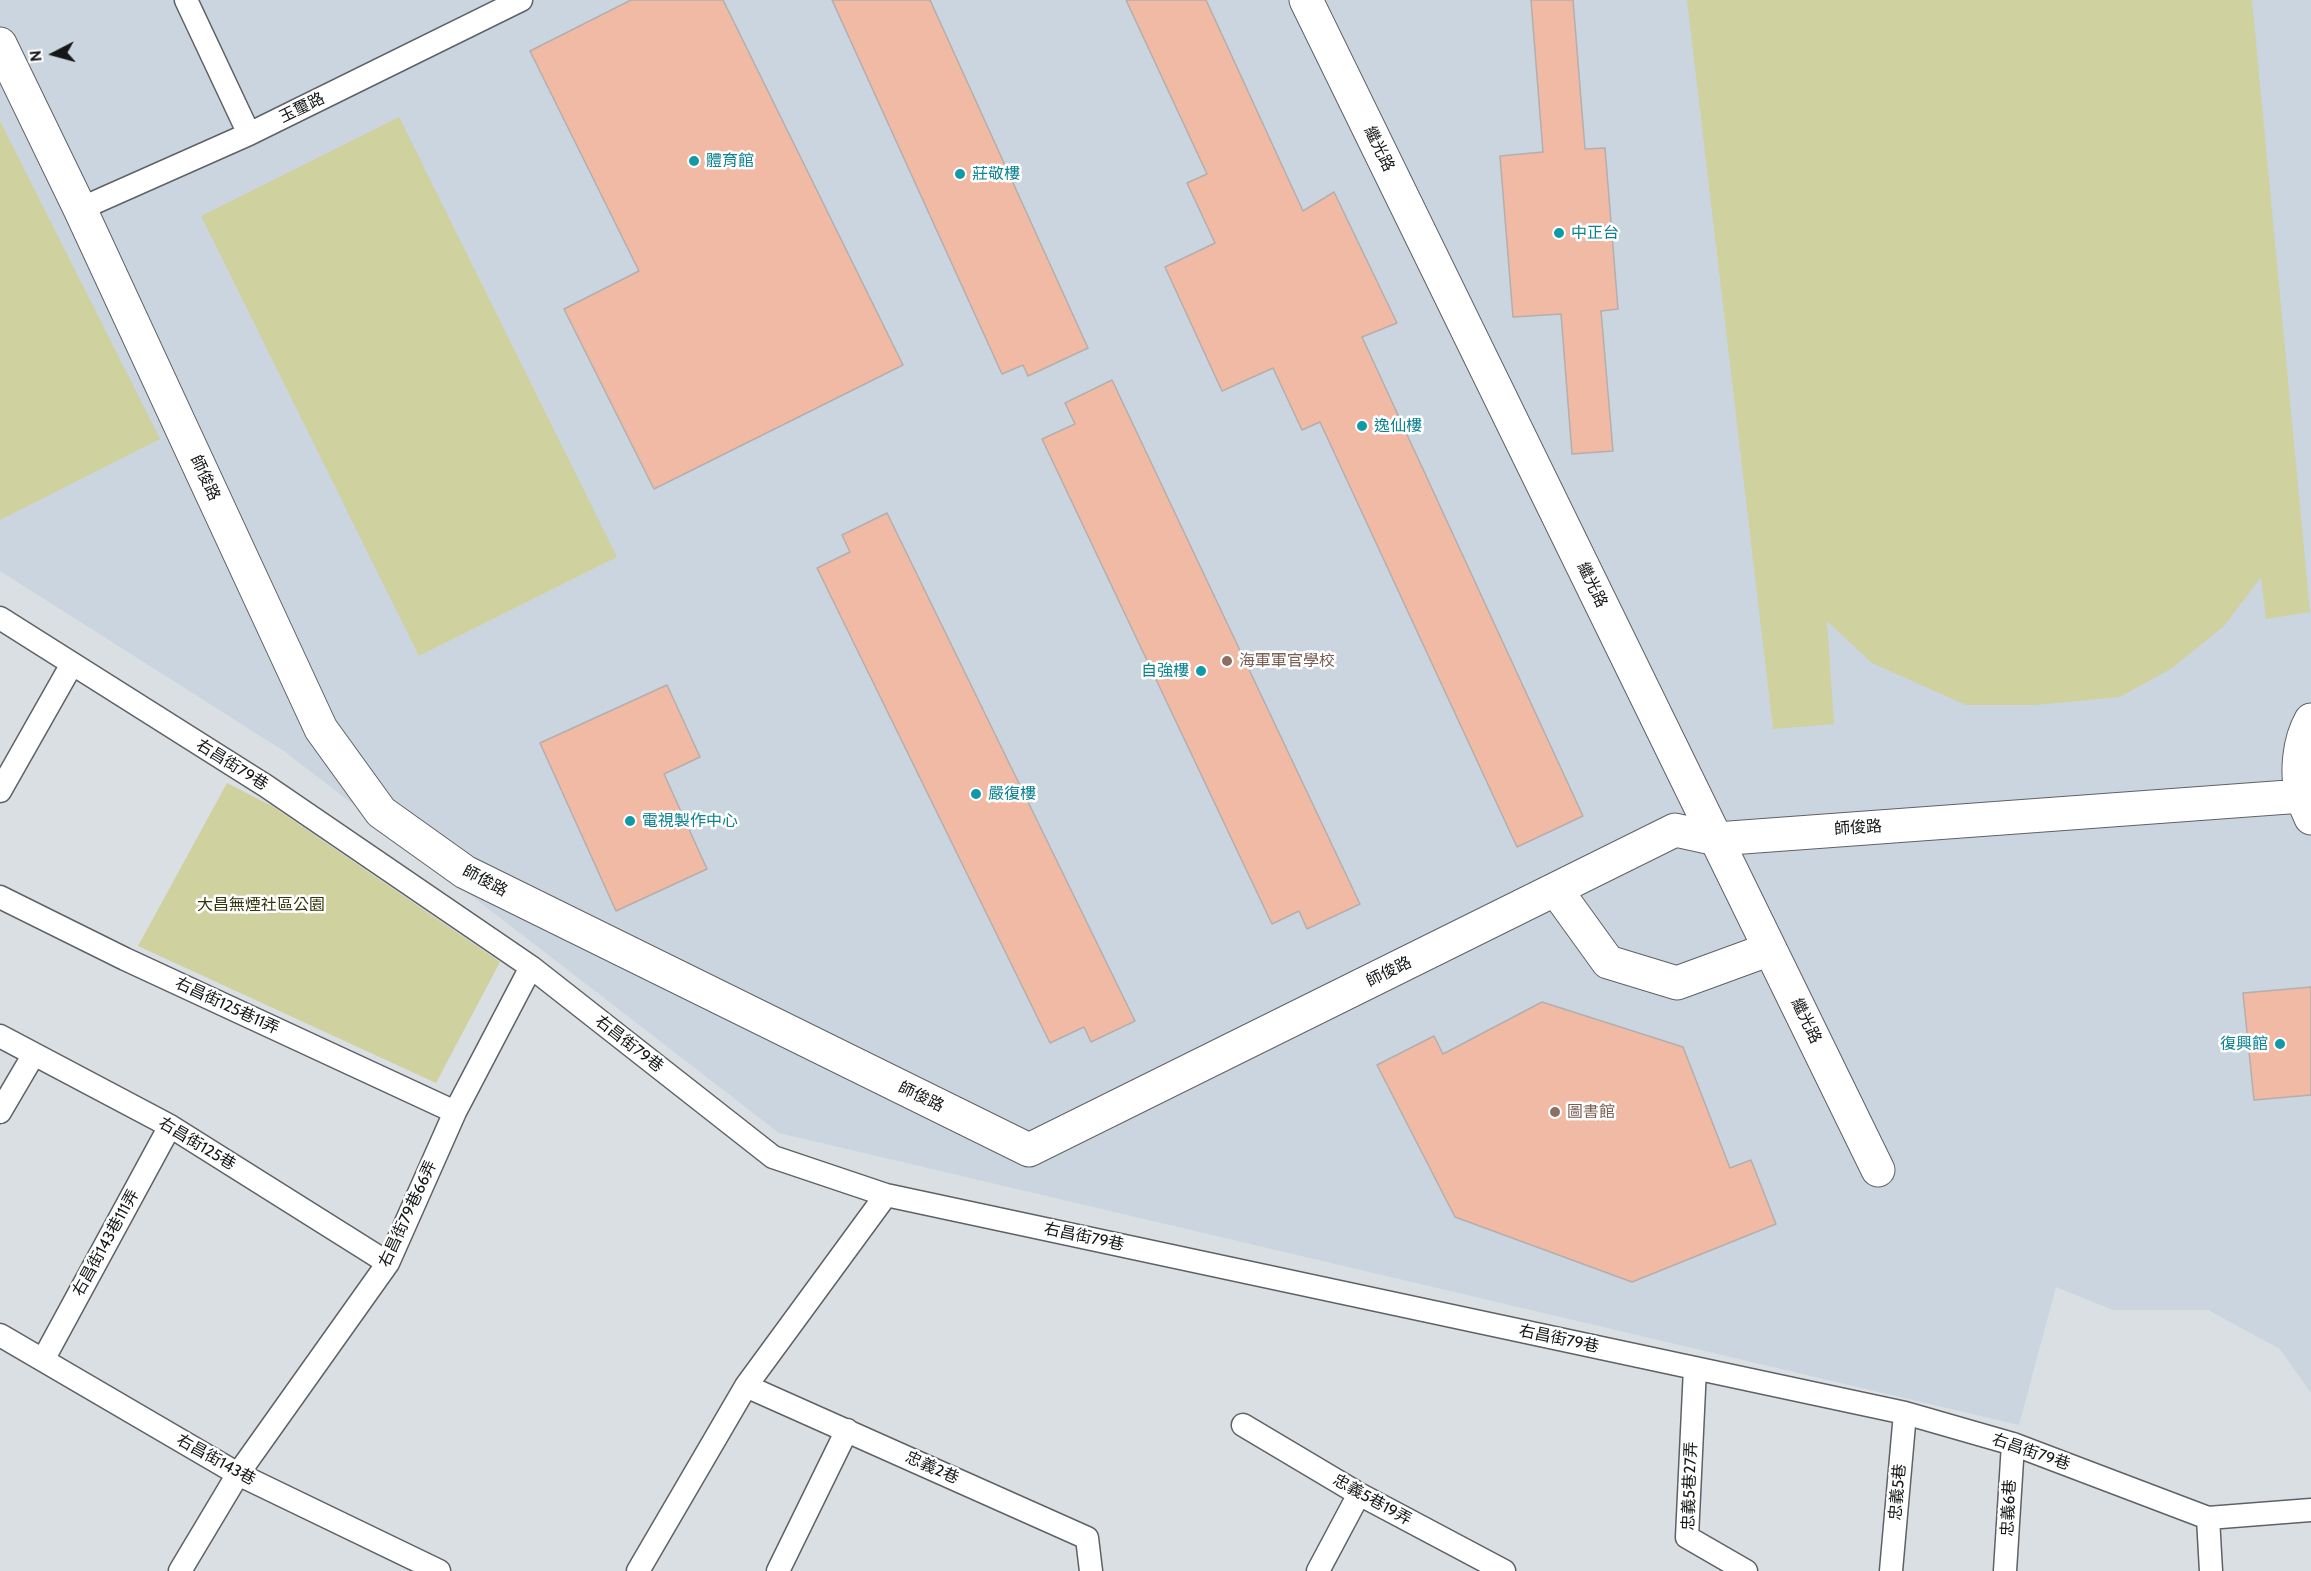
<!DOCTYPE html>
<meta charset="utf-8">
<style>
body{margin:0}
#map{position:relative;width:2311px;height:1571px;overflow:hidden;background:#dadfe3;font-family:Cabin,sans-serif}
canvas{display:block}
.north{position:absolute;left:24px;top:24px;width:60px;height:60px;-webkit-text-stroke:4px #fff;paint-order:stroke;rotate:264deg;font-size:16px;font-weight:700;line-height:24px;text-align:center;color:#141617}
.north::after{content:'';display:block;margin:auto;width:21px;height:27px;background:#141617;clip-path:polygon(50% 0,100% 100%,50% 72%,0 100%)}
</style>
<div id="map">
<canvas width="2311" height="1571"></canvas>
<div class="north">N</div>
</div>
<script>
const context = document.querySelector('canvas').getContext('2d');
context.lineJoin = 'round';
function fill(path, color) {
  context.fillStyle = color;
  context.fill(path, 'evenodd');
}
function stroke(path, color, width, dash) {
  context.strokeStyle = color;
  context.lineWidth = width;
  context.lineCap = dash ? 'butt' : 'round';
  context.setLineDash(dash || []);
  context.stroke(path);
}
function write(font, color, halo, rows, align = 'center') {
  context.font = font + ' Cabin,"Noto Sans TC",sans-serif';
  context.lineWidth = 5;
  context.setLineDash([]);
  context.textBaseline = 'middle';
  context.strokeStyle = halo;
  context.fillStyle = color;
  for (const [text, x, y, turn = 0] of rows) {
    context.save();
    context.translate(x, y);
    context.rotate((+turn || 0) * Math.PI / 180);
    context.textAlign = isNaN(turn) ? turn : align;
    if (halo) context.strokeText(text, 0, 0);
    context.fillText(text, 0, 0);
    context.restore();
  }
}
fill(new Path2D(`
 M 0,0 L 2311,0 L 2311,1393 L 2280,1349 L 2208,1310 L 2113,1310 L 2056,1287 L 2019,1425 L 779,1133 L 284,751 L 0,571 Z`), '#cad5df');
fill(new Path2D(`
 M 1687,0 L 2252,0 L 2310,612 L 2266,619 L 2261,577 L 2224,626 L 2172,668 L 2120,697 L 2036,705 L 1966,705 L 1872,663 L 1827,621 L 1834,724 L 1773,729 Z
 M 399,117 L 617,557 L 419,656 L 201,216 Z
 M 0,121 L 160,439 L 0,520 Z
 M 227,783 L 272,806 L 500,962 L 436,1083 L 138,946 Z`), '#cfd19e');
const building = new Path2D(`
 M 631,0 L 723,0 L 903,365 L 654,489 L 564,309 L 639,271 L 530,51 Z
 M 832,0 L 930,0 L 1088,348 L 1028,376 L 1023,365 L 1002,374 Z
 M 1126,0 L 1206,0 L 1303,211 L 1334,192 L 1397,323 L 1362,337 L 1583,816 L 1517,847 L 1320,422 L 1302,430 L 1273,368 L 1222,391 L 1165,267 L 1215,243 L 1187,183 L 1207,174 Z
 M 1531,0 L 1573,0 L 1585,149 L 1605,148 L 1618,309 L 1601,311 L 1613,451 L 1572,454 L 1561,314 L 1513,317 L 1500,156 L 1543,152 Z
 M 1112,380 L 1360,904 L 1307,929 L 1299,911 L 1272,924 L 1042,439 L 1075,424 L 1065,403 Z
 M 887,513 L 1135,1021 L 1091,1042 L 1084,1027 L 1050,1043 L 817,568 L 850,552 L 842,535 Z
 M 667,685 L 700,757 L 664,774 L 707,869 L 616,911 L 540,743 Z
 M 2311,987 L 2311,1095 L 2254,1100 L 2243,993 Z
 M 1542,1002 L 1683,1047 L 1730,1168 L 1751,1160 L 1776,1224 L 1632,1282 L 1455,1217 L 1377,1065 L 1434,1036 L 1443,1054 Z`);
fill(building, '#f1baa4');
stroke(building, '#b4aeac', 1.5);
const service = new Path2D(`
 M 186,0 L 249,134
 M 80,209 L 249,134 L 521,0
 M 0,618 L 266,786 L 531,967 L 773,1157 L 886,1195 L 1905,1413 L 2013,1444 L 2208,1518 L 2311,1510
 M 0,791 L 72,664
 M 0,897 L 125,959 L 455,1112
 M 0,1036 L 170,1126 L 388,1263
 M 0,1112 L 34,1054
 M 0,1335 L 238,1474 L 439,1571
 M 43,1360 L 170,1126
 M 1695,1368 L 1687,1537 L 1746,1571
 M 746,1386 L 1087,1538 L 1091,1571
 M 1243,1425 L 1359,1494 L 1504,1571
 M 2208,1518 L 2211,1571
 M 180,1571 L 238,1474 L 388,1263 L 455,1112 L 531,967
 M 638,1571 L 746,1386 L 886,1195
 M 778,1571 L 847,1430
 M 1318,1571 L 1359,1494
 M 1891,1571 L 1905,1413
 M 2005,1571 L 2013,1444`);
const minor = new Path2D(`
 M 1306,0 L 1878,1170
 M 0,44 L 80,209 L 321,729 L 381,812 L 465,872 L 1029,1150 L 1675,830 L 1716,839 L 2302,796
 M 2311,720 C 2299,741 2296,772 2302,796 C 2304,803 2308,811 2311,818
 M 1556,890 L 1608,962 L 1677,983 L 1770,949`);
stroke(service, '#5e6266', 25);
stroke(minor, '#5e6266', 35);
stroke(service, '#fff', 22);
stroke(minor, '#fff', 33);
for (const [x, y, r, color] of [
 [694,161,6,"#0f9aa8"],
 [960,174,6,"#0f9aa8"],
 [1559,233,6,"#0f9aa8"],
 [1362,426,6,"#0f9aa8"],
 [1227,661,6,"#8d6e63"],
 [1201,671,6,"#0f9aa8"],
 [976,794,6,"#0f9aa8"],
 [630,821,6,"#0f9aa8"],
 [2280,1044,6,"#0f9aa8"],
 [1555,1112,6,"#8d6e63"]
]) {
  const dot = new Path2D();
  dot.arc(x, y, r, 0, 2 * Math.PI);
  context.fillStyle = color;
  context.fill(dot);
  stroke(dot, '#fff', 2);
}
write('16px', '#141617', '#fff', [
 ["玉璽路",302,108,-26],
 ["繼光路",1379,149,64],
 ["師俊路",205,478,65],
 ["繼光路",1592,585,64],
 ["右昌街79巷",232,765,32],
 ["師俊路",1858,828,-4],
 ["師俊路",485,881,28],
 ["師俊路",1389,972,-26],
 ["右昌街125巷11弄",227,1006,25],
 ["繼光路",1806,1021,64],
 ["右昌街79巷",629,1044,38],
 ["師俊路",921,1097,26],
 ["右昌街125巷",197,1144,31],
 ["右昌街79巷66弄",408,1214,-65],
 ["右昌街79巷",1084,1237,12],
 ["右昌街143巷111弄",106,1243,-61],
 ["右昌街79巷",1559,1339,12],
 ["右昌街79巷",2031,1452,19],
 ["右昌街143巷",216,1460,29],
 ["忠義2巷",932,1468,24],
 ["忠義5巷27弄",1690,1486,-88],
 ["忠義5巷",1898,1492,-85],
 ["忠義5巷19弄",1372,1500,29],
 ["忠義6巷",2009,1508,-87]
]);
write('16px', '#0d838f', '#fff', [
 ["體育館",706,161],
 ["莊敬樓",972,174],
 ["中正台",1571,233],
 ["逸仙樓",1374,426],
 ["自強樓",1189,671,"right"],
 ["嚴復樓",988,794],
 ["電視製作中心",642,821],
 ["復興館",2268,1044,"right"]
], 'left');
write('16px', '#785e54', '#fff', [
 ["海軍軍官學校",1239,661],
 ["圖書館",1567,1112]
], 'left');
write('16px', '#34350b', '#fff', [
 ["大昌無煙社區公園",261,905]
]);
</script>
